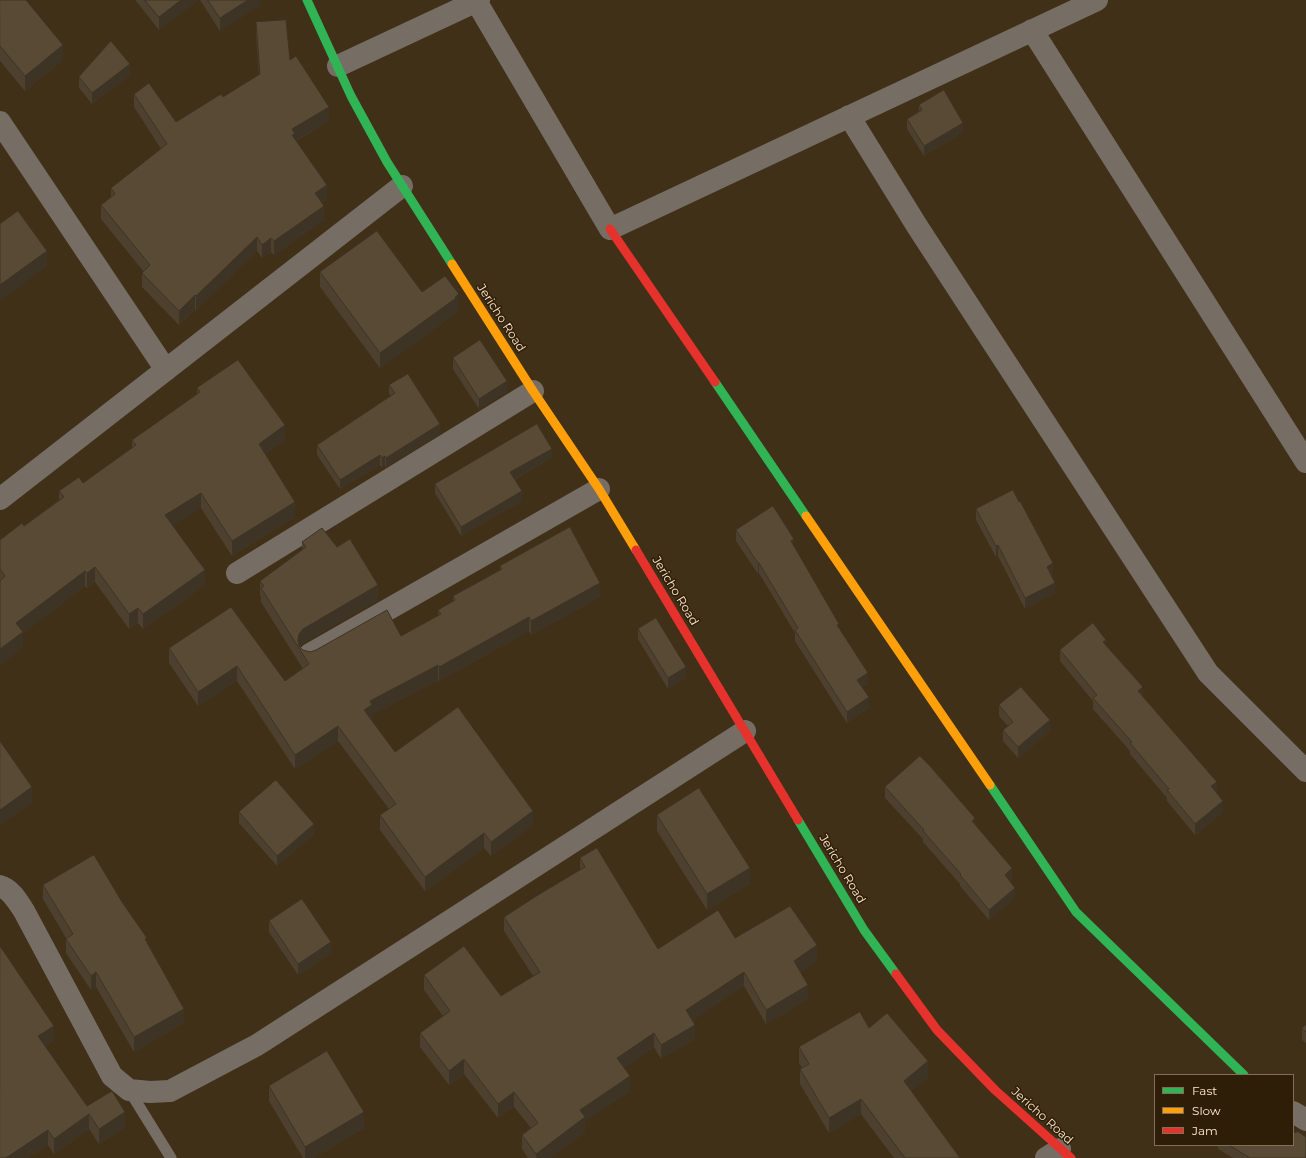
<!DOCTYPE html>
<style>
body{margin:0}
#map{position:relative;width:1306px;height:1158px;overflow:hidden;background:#403018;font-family:Montserrat,sans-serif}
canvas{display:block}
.legend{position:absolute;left:1154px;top:1074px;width:140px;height:72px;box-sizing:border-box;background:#2e1e08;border:1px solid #816f57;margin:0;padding:5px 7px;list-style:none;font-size:12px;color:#fee8cd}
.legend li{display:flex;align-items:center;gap:8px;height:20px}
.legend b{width:20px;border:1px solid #816f57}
</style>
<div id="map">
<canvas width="1306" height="1158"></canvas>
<ul class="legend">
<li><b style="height:5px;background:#30b455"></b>Fast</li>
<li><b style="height:5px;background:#ff9f0a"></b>Slow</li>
<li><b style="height:5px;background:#e5322d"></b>Jam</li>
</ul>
</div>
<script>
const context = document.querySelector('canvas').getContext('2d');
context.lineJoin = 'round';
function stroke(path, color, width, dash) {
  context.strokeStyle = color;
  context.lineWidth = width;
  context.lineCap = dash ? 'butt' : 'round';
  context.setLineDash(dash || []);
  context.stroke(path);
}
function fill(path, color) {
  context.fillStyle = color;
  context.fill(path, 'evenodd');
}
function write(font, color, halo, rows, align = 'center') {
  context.font = font + ' Montserrat,sans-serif';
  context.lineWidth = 3;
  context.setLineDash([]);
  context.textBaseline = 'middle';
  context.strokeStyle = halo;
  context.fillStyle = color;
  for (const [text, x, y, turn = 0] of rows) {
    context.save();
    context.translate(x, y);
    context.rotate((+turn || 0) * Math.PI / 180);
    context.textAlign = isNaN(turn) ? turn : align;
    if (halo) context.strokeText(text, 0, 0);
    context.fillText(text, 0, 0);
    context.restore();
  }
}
stroke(new Path2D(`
 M 129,1090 L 171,1158`), '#766e64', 11);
stroke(new Path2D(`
 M 476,1 L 610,229 L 1097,0
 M 1032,30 L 1306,462
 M 338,66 L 479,0
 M 849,116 L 917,226 L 1208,673 L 1306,771
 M 0,122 L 166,370
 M 0,499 L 402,186
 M 237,573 L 533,391
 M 310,654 L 599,489
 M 0,886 C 11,889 18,902 24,911 L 112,1076 L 129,1090 L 150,1092 L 170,1091 L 257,1045 L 745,731
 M 1293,1112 L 1306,1120
 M 1046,1158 L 1060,1149`), '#766e64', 22);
stroke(new Path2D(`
 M 307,0 L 351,96 L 387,162 L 452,264
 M 715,382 L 806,516
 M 990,785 L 1076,912 L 1244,1075
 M 798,820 L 864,930 L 896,974`), '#30b455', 9);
stroke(new Path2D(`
 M 452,264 L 533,391 L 599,489 L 636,550
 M 806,516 L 990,785`), '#ff9f0a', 9);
stroke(new Path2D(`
 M 610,229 L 715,382
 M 636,550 L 798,820
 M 896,974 L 937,1030 L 995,1090 L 1071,1158`), '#e5322d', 9);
fill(new Path2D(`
 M 0,0 L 63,60 L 25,91 L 0,61 Z
 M 136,0 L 198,0 L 159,30 L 136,1 Z
 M 200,0 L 260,0 L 260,5 L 220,31 Z
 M 256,22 L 290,60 L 329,121 L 296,141 L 327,199 L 322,202 L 324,220 L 274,255 L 271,252 L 262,258 L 257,251 L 196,310 L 195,309 L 179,325 L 142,287 L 142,273 L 144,272 L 101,219 L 101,205 L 111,197 L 111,188 L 161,149 L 134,107 L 134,94 L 176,122 L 223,97 L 259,75 L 256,36 Z
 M 130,75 L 92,104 L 79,88 L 79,77 Z
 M 919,105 L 963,132 L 924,156 L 907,129 L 907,119 L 919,111 Z
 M 320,272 L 422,292 L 459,309 L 456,311 L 456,313 L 380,368 L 320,287 Z
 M 453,358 L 507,392 L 479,409 L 453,369 Z
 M 389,385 L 440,434 L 386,467 L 385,466 L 382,468 L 380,465 L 340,489 L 317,455 L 317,445 L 391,396 L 389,394 Z
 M 197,388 L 285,441 L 265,454 L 295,517 L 232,556 L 201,508 L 172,525 L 205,585 L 143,629 L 138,623 L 129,629 L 95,582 L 87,588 L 85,586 L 23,633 L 23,647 L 0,665 L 0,540 L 24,526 L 59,500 L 59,491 L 83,483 L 132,448 L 132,440 L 197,395 Z
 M 552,458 L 515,479 L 522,501 L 461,536 L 435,493 L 435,484 Z
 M 976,509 L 1053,574 L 1051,575 L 1055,593 L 1025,609 L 998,556 L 996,557 L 976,520 Z
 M 736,530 L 794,547 L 839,628 L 868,684 L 862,687 L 869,708 L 847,723 L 795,641 L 795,633 L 759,573 L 758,574 L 736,541 Z
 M 302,542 L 337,547 L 378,600 L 303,643 L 300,647 L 303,650 L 310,652 L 401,636 L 438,616 L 438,610 L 453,601 L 453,596 L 500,571 L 500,566 L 600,597 L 531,635 L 529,631 L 439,681 L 438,680 L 372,715 L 372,720 L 371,720 L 395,752 L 533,825 L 491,856 L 484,848 L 425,891 L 380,830 L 380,815 L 389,809 L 338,741 L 295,769 L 237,681 L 198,706 L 169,663 L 169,648 L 231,607 L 285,681 L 303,669 L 261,602 L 261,597 L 260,595 L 260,581 L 302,550 Z
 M 638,629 L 686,677 L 668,689 L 638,639 Z
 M 1106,646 L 1143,696 L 1217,793 L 1223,812 L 1195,835 L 1167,801 L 1167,798 L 1130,754 L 1130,751 L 1093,709 L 1093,701 L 1060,661 L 1060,650 Z
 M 999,705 L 1050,731 L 1018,758 L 1003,741 L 1003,730 L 1008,726 L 999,716 Z
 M 885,787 L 975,825 L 1012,879 L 1010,881 L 1015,898 L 989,920 L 960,886 L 960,884 L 923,842 L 923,839 L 885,798 Z
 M 239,812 L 314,834 L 277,866 L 239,823 Z
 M 657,815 L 750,884 L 707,910 L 657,831 Z
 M 580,858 L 658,949 L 735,938 L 817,960 L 800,972 L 808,999 L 766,1024 L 744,986 L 693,1020 L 695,1039 L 661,1059 L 654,1047 L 624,1068 L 630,1091 L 585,1121 L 585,1132 L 550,1158 L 528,1158 L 522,1149 L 522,1135 L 531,1128 L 514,1107 L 498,1118 L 464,1074 L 449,1085 L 420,1047 L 420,1033 L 443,1016 L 424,990 L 424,975 L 501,996 L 533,976 L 504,931 L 504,917 L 580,870 Z
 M 43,885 L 122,902 L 147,942 L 184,1023 L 134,1052 L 96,987 L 91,990 L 66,953 L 66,938 L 43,899 Z
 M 269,921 L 331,953 L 298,975 L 269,932 Z
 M 0,946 L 54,1041 L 45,1047 L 87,1106 L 125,1127 L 99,1144 L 89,1129 L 54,1154 L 48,1145 Z
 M 1306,1024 L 1306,1043 L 1302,1040 L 1302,1029 Z
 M 869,1028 L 928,1077 L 911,1091 L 960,1158 L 894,1158 L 861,1114 L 829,1133 L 800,1084 L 800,1069 L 802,1067 L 799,1063 L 799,1047 Z
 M 269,1086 L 364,1128 L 313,1158 L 303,1158 L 269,1101 Z
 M 1218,1145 L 1293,1145 L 1306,1158 L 1233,1158 L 1218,1149 Z`), '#4d402e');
fill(new Path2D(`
 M 181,0 L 198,0 L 159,30 L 159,17 Z
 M 248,0 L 260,0 L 260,5 L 220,31 L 220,18 Z
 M 63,45 L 63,60 L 25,91 L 25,76 Z
 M 130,64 L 130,75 L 92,104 L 92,93 Z
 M 329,107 L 329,121 L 295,141 L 292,149 L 292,129 Z
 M 963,123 L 963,132 L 924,156 L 924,146 Z
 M 327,185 L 327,199 L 315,207 L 315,193 Z
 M 324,206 L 324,220 L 274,255 L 274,241 Z
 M 257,237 L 257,251 L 196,310 L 196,296 Z
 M 271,238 L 271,252 L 262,258 L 262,245 Z
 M 47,251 L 47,266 L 0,301 L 0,285 Z
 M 459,294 L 459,309 L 456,311 L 456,313 L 380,368 L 380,353 Z
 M 195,295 L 195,309 L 179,325 L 179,311 Z
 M 507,381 L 507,392 L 479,409 L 479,399 Z
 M 440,424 L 440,434 L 386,467 L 386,458 Z
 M 285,425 L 285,441 L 259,459 L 259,444 Z
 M 552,449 L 552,458 L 510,481 L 510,472 Z
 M 380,455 L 380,465 L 340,489 L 340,480 Z
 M 385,456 L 385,466 L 382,468 L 382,458 Z
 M 522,491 L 522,501 L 461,536 L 461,527 Z
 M 201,493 L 201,508 L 165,530 L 165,515 Z
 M 295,502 L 295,517 L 232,556 L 232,541 Z
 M 794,539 L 794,550 L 791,541 Z
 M 998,545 L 998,556 L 996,557 L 996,546 Z
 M 758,563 L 759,563 L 759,573 L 758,574 Z
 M 1053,563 L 1053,574 L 1047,578 L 1047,567 Z
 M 95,567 L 95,582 L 87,588 L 87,573 Z
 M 205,570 L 205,585 L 143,629 L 143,614 Z
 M 85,571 L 85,586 L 23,633 L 23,647 L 0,665 L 0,649 L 16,623 Z
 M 600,583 L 600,597 L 531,635 L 531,621 Z
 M 1055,583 L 1055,593 L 1025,609 L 1025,598 Z
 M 378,585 L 378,600 L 303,643 L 299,648 L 298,640 L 299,634 L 303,629 Z
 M 138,608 L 138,623 L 129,629 L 129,614 Z
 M 529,617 L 529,631 L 439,681 L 439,667 Z
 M 1106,640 L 1106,650 L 1103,642 Z
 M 438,665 L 438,680 L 372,715 L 372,720 L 364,725 L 364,710 L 370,701 Z
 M 237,666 L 237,681 L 198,706 L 198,692 Z
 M 686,667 L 686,677 L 668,689 L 668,678 Z
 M 868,673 L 868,684 L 857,690 L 857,680 Z
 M 1143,687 L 1143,698 L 1138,691 Z
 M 869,697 L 869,708 L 847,723 L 847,712 Z
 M 1050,720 L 1050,731 L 1018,758 L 1018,747 Z
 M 338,726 L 338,741 L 295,769 L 295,755 Z
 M 1217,782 L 1217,793 L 1211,797 L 1211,786 Z
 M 32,787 L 32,803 L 0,825 L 0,810 Z
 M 1223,801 L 1223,812 L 1195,835 L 1195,824 Z
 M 533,811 L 533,825 L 491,856 L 491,842 Z
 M 975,818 L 975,829 L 972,821 Z
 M 314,824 L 314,834 L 277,866 L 277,856 Z
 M 484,833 L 484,848 L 425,891 L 425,877 Z
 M 750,868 L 750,884 L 707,910 L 707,894 Z
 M 1012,868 L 1012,879 L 1005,885 L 1005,875 Z
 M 1015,888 L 1015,898 L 989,920 L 989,910 Z
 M 331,942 L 331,953 L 298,975 L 298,964 Z
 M 817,945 L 817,960 L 794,976 L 794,961 Z
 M 96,972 L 96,987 L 91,990 L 91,976 Z
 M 744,972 L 744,986 L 686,1025 L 686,1010 Z
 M 808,985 L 808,999 L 766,1024 L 766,1010 Z
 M 184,1009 L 184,1023 L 134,1052 L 134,1037 Z
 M 695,1025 L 695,1039 L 661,1059 L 661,1045 Z
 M 54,1026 L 54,1041 L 38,1051 L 38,1036 Z
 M 654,1033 L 654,1047 L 617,1073 L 617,1058 Z
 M 464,1059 L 464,1074 L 449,1085 L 449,1071 Z
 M 928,1061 L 928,1077 L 904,1097 L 904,1081 Z
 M 630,1076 L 630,1091 L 585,1121 L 585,1132 L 550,1158 L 536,1158 L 536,1154 L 580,1110 Z
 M 514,1092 L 514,1107 L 498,1118 L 498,1104 Z
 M 861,1099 L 861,1114 L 829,1133 L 829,1118 Z
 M 125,1112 L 125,1127 L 99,1144 L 99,1129 Z
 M 364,1112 L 364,1128 L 313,1158 L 305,1158 L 305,1147 Z
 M 89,1114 L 89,1129 L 54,1154 L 54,1139 Z
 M 48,1130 L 48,1145 L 29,1158 L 6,1158 Z`), '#3e3425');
const building = new Path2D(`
 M 0,0 L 26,0 L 63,45 L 25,76 L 0,46 Z
 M 145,0 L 181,0 L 159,17 Z
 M 208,0 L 248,0 L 220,18 Z
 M 286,20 L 290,60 L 296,56 L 329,107 L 292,129 L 295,134 L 292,135 L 327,185 L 315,193 L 324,206 L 274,241 L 271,238 L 262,245 L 257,237 L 196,296 L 195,295 L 179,311 L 142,273 L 150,265 L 101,205 L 115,194 L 111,188 L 167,144 L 134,94 L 149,83 L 176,122 L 221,94 L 223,97 L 260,74 L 256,22 Z
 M 111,41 L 130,64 L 92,93 L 79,77 Z
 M 944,90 L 963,123 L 924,146 L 907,119 L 922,110 L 919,105 Z
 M 18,211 L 47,251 L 0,285 L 0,224 Z
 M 377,231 L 422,292 L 445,276 L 459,294 L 455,297 L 456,298 L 380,353 L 320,272 Z
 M 480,340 L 507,381 L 479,399 L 453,358 Z
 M 238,360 L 285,425 L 259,444 L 295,502 L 232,541 L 201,493 L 165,515 L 205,570 L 143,614 L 138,608 L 129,614 L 95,567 L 87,573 L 85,571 L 16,623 L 23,632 L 0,649 L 0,581 L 5,576 L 0,569 L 0,540 L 22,523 L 24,526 L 64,497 L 59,491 L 79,477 L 83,483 L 136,445 L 132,440 L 200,392 L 197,388 Z
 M 408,374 L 440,424 L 386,458 L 385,456 L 382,458 L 380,455 L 340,480 L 317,445 L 395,393 L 389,385 Z
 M 537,424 L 552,449 L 510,472 L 522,491 L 461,527 L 435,484 Z
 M 1013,490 L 1019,502 L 1020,501 L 1053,563 L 1047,567 L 1055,583 L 1025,598 L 998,545 L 996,546 L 976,509 Z
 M 773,506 L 794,539 L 791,541 L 839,624 L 837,625 L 868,673 L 857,680 L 869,697 L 847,712 L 795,630 L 798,628 L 759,563 L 758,563 L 736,530 Z
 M 570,527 L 600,583 L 531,621 L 529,617 L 439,667 L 438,665 L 370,701 L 372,705 L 364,710 L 395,752 L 458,707 L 533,811 L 491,842 L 484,833 L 425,877 L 380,815 L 396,804 L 338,726 L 295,755 L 237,666 L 198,692 L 169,648 L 231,607 L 285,681 L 309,664 L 261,588 L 264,586 L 260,581 L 306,547 L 302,542 L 322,528 L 337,547 L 350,539 L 378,585 L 303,629 L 299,634 L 298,640 L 299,646 L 303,650 L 310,652 L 316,650 L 387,610 L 401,636 L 441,614 L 438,610 L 455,600 L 453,596 L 502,569 L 500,566 Z
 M 656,618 L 686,667 L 668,678 L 638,629 Z
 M 1093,623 L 1106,640 L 1103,642 L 1143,687 L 1138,691 L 1217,782 L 1211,786 L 1223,801 L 1195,824 L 1167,790 L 1169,789 L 1130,743 L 1132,742 L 1093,698 L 1097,695 L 1060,650 Z
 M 1021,687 L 1050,720 L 1018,747 L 1003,730 L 1013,722 L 999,705 Z
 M 0,741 L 32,787 L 0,810 Z
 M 920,756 L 930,766 L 975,818 L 972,821 L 1012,868 L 1005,875 L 1015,888 L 989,910 L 960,875 L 961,874 L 923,831 L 924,830 L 885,787 Z
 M 276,780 L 314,824 L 277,856 L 239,812 Z
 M 699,788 L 750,868 L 707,894 L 657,815 Z
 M 597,848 L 658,949 L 718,910 L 735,938 L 790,906 L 817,945 L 794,961 L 808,985 L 766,1010 L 744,972 L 686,1010 L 695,1025 L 661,1045 L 654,1033 L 617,1058 L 630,1076 L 580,1110 L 585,1117 L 536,1154 L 522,1135 L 538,1123 L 514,1092 L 498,1104 L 464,1059 L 449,1071 L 420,1033 L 450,1011 L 424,975 L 464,946 L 501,996 L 540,972 L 504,917 L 538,895 L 585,867 L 580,858 Z
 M 94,855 L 122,902 L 147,938 L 145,939 L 184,1009 L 134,1037 L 96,972 L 91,976 L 66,939 L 73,934 L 43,885 Z
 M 302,899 L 331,942 L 298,964 L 269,921 Z
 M 0,946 L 54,1026 L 38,1036 L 87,1106 L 112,1091 L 125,1112 L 99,1129 L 89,1114 L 54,1139 L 48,1130 L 6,1158 L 0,1158 Z
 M 860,1012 L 869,1028 L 887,1013 L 928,1061 L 904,1081 L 960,1158 L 905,1158 L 861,1099 L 829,1118 L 800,1069 L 809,1064 L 799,1047 Z
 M 1306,1024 L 1306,1032 L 1302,1029 Z
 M 327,1051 L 364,1112 L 305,1147 L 269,1086 Z
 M 1293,1131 L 1296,1133 L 1297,1131 L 1306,1137 L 1306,1158 L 1250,1158 L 1229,1145 L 1293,1145 Z`);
fill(building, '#594a35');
stroke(building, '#3e3425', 1);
write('12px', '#fee8cd', '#2e1e08', [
 ["Jericho Road",501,318,57],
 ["Jericho Road",675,591,59],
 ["Jericho Road",842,869,59],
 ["Jericho Road",1042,1116,42]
]);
</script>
